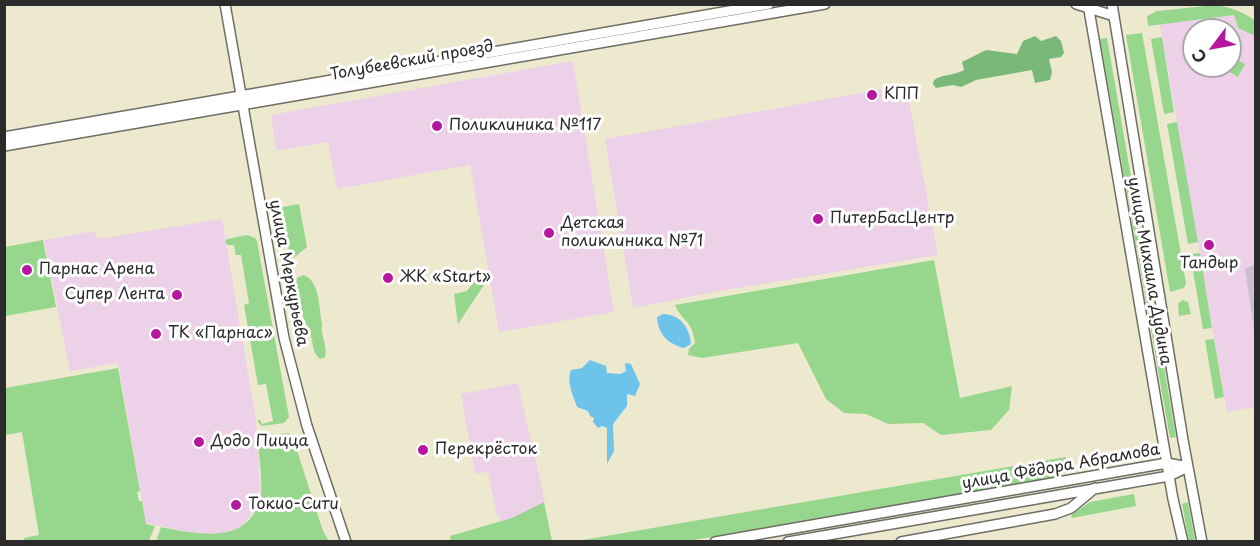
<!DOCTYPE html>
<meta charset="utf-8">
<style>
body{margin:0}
#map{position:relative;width:1260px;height:546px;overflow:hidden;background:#ede9cf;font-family:"Playpen Sans",sans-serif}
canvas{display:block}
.frame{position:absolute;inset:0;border:6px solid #2b2b2b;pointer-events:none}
.north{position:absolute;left:1182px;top:18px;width:60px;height:60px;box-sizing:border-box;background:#fff;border:2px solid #aaa;border-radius:50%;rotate:238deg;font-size:16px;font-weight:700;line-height:24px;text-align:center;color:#2b2b2b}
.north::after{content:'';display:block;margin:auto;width:21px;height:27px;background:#b5179e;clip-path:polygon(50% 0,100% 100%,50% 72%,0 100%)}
</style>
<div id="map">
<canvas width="1260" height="546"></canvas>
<div class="frame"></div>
<div class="north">С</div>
</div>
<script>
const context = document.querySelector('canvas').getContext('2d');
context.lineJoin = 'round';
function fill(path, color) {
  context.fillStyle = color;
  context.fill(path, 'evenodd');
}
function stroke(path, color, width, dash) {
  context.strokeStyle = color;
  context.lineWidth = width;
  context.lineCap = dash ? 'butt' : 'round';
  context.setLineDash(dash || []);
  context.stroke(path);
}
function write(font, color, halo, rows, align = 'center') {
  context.font = font + ' "Playpen Sans",sans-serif';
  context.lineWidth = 6;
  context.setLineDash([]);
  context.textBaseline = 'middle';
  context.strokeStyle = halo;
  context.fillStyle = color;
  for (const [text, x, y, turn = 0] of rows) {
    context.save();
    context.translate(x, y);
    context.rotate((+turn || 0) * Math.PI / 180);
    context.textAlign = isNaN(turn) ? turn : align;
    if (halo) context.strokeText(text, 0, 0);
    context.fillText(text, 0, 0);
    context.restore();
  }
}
fill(new Path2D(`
 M 1234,15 L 1238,28 L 1255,36 L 1256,265 L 1245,268 L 1256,337 L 1255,407 L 1227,412 L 1160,24 ZM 1194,30 L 1230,30 L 1230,66 L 1194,66 Z
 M 573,61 L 614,312 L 499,332 L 470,165 L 337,189 L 328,142 L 276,151 L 271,115 Z
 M 906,85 L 938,255 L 719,291 L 633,308 L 605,139 Z
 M 222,219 L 256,421 L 260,488 L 256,507 L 244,524 L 226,534 L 208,536 L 146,523 L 118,363 L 70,371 L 44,240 L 94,231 L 98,239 Z
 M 518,383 L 545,502 L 512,518 L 502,521 L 496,513 L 488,472 L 475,474 L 461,394 Z`), '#ecd1e9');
fill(new Path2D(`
 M 1255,265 L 1256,265 L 1255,337 L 1245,268 Z`), '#cbbfd4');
fill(new Path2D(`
 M 1215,5 C 1231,7 1242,12 1255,20 L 1255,36 L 1238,28 L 1234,15 L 1148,26 L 1147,16 L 1157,11 Z
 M 1142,33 L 1186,283 L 1184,288 L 1170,292 L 1126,35 Z
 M 1162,37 L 1174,112 L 1164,114 L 1151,39 Z
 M 1107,38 L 1176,437 L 1170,438 L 1100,39 Z
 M 1235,59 L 1245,64 L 1238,77 L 1228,71 Z
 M 1177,122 L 1198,242 L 1188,244 L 1167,124 Z
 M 299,204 L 307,247 L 295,257 L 290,258 L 282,207 Z
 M 247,235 L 255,238 L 257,241 L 289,417 L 284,423 L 262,426 L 257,421 L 260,420 L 262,424 L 273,421 L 266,384 L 258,385 L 244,305 L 249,303 L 241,255 L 236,255 L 234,245 L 228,245 L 225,242 L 227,239 Z
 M 43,240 L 56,307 L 5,316 L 5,247 Z
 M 1200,253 L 1212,328 L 1203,329 L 1190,254 Z
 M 934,260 L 960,398 L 1012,386 L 1009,410 L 991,430 L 941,435 L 923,423 L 888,424 L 866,414 L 844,413 L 826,399 L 798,343 L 702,358 L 688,355 L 689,349 L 695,343 C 692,319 682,322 675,305 Z
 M 303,275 C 320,279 319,310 322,324 C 320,335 328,346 325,357 L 320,359 C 311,351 314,343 310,333 C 304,316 292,297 297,278 Z
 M 477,278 L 486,282 L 458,324 L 454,294 L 467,291 Z
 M 1183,300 L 1188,302 L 1191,314 L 1179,316 L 1178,303 Z
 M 1214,339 L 1224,397 L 1215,399 L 1205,340 Z
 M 118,368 L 140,491 L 137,492 L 139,501 L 142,501 L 146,524 L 155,526 L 149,541 L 24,541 L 24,538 L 39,535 L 22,432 L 5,435 L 5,388 Z
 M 288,433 L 292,435 L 323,531 L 329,541 L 156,541 L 161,527 C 196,534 248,546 260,499 C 264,480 258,458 258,438 L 260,436 Z
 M 1066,457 L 1069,471 L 1051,478 L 688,541 L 577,541 Z
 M 1134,494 L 1136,506 L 1072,518 L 1071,515 L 1090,502 Z
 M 544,502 L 552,541 L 451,541 L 450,536 L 512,518 Z
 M 1188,502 L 1195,541 L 1189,541 L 1182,504 Z`), '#97d78d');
fill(new Path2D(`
 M 1035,36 L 1041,41 L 1056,36 L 1061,41 L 1064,53 L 1061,57 L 1049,59 L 1052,72 L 1050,80 L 1035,83 L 1032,70 L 976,80 L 961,87 L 953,85 L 936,88 L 933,84 L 934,80 C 943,74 953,76 964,70 L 962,62 L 986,50 L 1017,54 L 1023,41 Z`), '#79b878');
fill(new Path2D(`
 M 663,314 C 680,314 690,328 691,344 L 684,348 C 668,344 658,334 657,317 Z
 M 590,360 L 606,366 L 607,373 L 620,374 L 626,371 L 625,363 L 631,364 L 640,384 L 635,396 L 627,394 L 627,406 L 613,424 L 614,451 L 607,464 L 607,428 L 602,426 L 598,428 L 593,422 L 594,418 L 590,416 L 588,411 L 577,407 C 573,395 566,382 571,370 L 582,368 Z`), '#6ec3eb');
const minor = new Path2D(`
 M 225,4 L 284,338 L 307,426 L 346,542
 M 1076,4 L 1114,16
 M 1088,4 L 1173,499 L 1183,542
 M 1112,4 L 1183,440 L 1202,542
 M 4,137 L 769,4
 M 4,146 L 825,4
 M 715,542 L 1167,463 L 1188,467
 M 788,542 L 1169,476 L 1188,467
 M 901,542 L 1055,514 L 1071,508 L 1095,488`);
stroke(minor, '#6f6e64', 12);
stroke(minor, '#fff', 9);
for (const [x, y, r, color] of [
 [872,95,6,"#b5179e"],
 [437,126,6,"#b5179e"],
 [818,219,6,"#b5179e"],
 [549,233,6,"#b5179e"],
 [1209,245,6,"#b5179e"],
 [27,270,6,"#b5179e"],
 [388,278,6,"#b5179e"],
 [177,295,6,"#b5179e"],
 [156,334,6,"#b5179e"],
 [199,442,6,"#b5179e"],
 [423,450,6,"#b5179e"],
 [236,505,6,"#b5179e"]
]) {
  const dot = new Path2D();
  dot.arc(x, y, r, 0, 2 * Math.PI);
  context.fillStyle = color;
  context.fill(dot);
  stroke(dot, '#fff', 2);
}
write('16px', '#2b2b2b', '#fff', [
 ["Толубеевский проезд",412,61,-10],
 ["улица Михаила Дудина",1149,271,80],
 ["улица Меркурьева",288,273,79],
 ["улица Фёдора Абрамова",1061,467,-10]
]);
write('16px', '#2b2b2b', '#fff', [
 ["КПП",884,95],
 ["Поликлиника №117",449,126],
 ["ПитерБасЦентр",830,219],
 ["Детская",561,224],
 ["поликлиника №71",561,242],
 ["Тандыр",1209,264,"center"],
 ["Парнас Арена",39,270],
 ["ЖК «Start»",400,278],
 ["Супер Лента",165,295,"right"],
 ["ТК «Парнас»",168,334],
 ["Додо Пицца",211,442],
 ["Перекрёсток",435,450],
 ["Токио-Сити",248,505]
], 'left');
</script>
